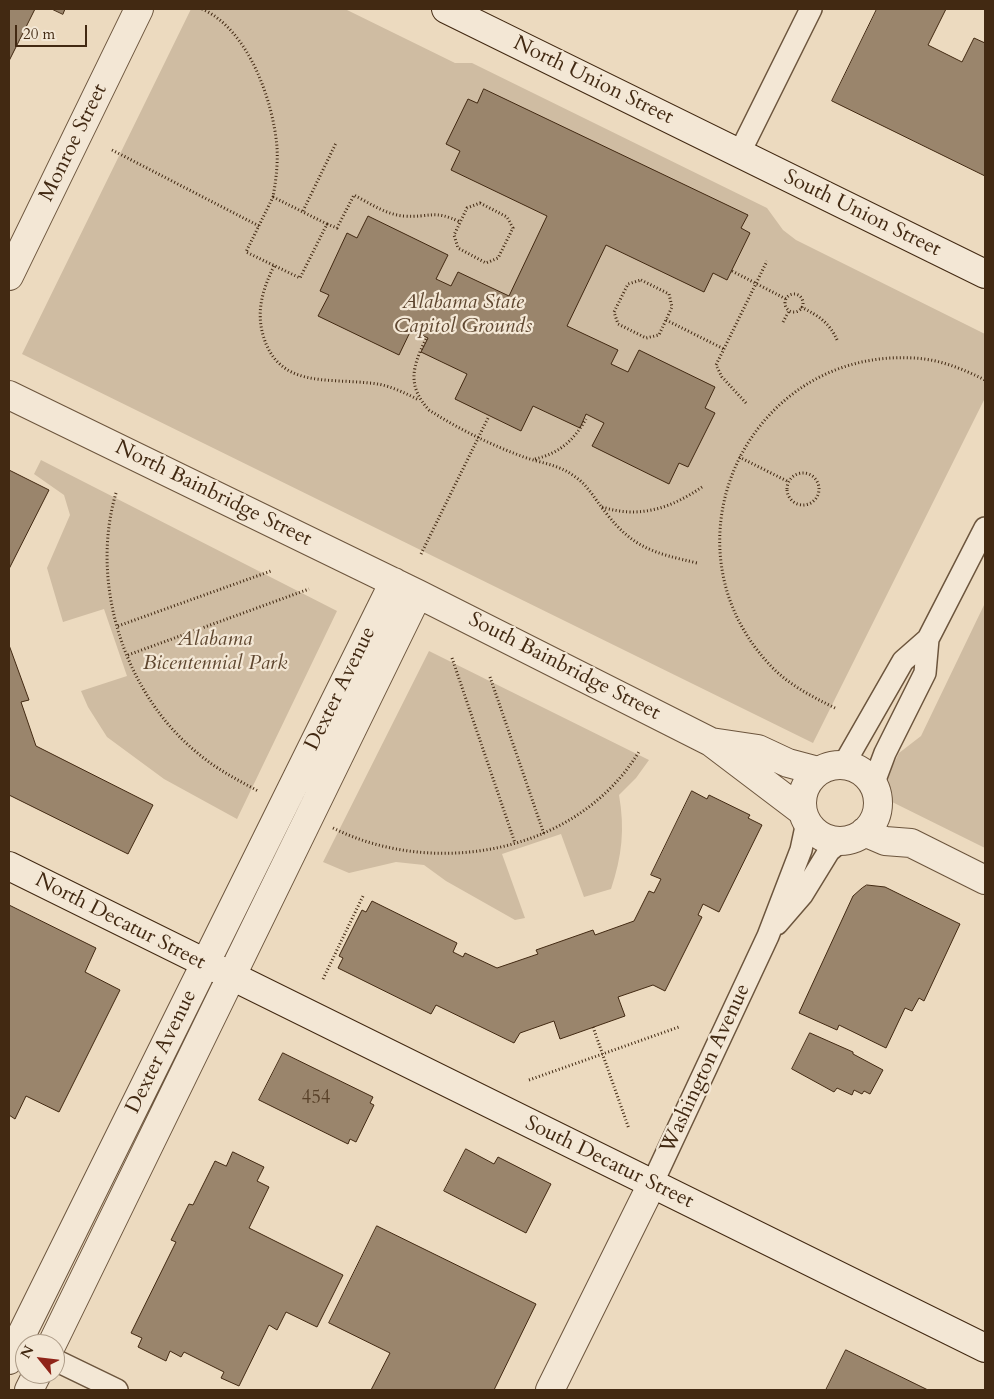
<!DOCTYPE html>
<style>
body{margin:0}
#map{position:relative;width:994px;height:1399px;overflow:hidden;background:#ecdabf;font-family:Cardo,serif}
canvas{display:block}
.frame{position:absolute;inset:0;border:10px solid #422912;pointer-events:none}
.north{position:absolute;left:15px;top:1334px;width:50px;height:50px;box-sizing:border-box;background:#f3e7d5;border:1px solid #ac9b87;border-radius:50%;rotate:299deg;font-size:14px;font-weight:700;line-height:20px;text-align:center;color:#422912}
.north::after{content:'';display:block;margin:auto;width:18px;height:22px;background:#8f2418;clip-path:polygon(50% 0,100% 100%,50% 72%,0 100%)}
.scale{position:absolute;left:15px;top:25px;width:72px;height:22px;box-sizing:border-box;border:2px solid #422912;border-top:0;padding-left:6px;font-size:15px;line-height:18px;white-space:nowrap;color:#422912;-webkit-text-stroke:4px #f3e7d5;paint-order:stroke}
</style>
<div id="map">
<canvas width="994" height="1399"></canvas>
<div class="frame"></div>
<div class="north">N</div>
<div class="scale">20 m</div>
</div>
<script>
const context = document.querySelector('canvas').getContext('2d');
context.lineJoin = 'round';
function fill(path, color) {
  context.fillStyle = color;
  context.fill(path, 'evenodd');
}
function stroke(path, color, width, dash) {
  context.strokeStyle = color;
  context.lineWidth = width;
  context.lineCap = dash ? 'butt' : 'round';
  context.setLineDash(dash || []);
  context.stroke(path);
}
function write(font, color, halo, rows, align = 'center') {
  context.font = font + ' Cardo,serif';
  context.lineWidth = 4.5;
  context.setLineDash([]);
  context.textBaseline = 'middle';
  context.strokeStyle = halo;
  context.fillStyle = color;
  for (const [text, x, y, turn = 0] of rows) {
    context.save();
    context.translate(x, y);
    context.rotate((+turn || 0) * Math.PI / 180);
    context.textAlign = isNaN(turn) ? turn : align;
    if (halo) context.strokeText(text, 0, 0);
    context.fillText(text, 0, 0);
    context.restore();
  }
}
fill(new Path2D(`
 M 191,9 L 345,9 L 455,63 L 472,63 L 767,208 L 783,230 L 796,240 L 985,334 L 985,398 L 813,743 L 22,354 Z
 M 41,460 L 337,611 L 237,819 L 164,779 L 107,737 L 88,707 L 81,691 L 127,676 L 104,609 L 63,622 L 47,568 L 70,515 L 64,495 L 34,474 Z
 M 985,603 L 985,848 L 878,795 L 899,753 L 921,736 Z
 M 429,651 L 649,760 L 636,778 L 619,795 C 625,829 622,856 611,889 L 584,897 L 561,834 L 502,854 L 525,918 L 515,920 L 446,881 L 424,865 L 396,862 L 349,873 L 323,862 Z`), '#cfbca2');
const building = new Path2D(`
 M 9,9 L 35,9 L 9,61 Z
 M 52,9 L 65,9 L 63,14 Z
 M 877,9 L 946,9 L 928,45 L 962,62 L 974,38 L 985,43 L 985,176 L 832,101 Z
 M 484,89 L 748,215 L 741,228 L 750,233 L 727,280 L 713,273 L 704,292 L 606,245 L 567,326 L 618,350 L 611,364 L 628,372 L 639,350 L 715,387 L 705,408 L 715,413 L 688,467 L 679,463 L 669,484 L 592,446 L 604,423 L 586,414 L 580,428 L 533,406 L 521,431 L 455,399 L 467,374 L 421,352 L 428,338 L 411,330 L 399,355 L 318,316 L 329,295 L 320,291 L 347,233 L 357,238 L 368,216 L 448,255 L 436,279 L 451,286 L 458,272 L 509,296 L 547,216 L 451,170 L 460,151 L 446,144 L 468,99 L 477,103 Z
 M 9,470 L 49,490 L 9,569 Z
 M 9,645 L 29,700 L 21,702 L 36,746 L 153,805 L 128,854 L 9,795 Z
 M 692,791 L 707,799 L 709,795 L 750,815 L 748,818 L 762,825 L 719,912 L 703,904 L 698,915 L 702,917 L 665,991 L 653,985 L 618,997 L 625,1016 L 560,1039 L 554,1021 L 520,1033 L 514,1043 L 436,1005 L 431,1014 L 338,968 L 343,958 L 339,956 L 362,910 L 366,912 L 372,901 L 457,943 L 453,952 L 463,957 L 465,953 L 497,968 L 538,954 L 536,950 L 593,930 L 595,935 L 634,921 L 649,891 L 654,893 L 661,879 L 651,875 Z
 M 867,885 L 885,887 L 960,924 L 924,1001 L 919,998 L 912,1011 L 905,1008 L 886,1048 L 839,1025 L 837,1030 L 799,1013 L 853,896 L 862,888 Z
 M 9,905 L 96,948 L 85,972 L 120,990 L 59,1112 L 26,1096 L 15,1119 L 9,1115 Z
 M 810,1033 L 853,1052 L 853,1054 L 883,1070 L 870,1094 L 864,1091 L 862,1094 L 854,1090 L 852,1095 L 837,1088 L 834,1092 L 792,1069 Z
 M 283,1053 L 373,1097 L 370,1103 L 374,1105 L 356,1142 L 350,1139 L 348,1144 L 259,1100 Z
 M 466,1149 L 494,1164 L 498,1157 L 551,1184 L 526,1233 L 444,1191 Z
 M 233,1152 L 264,1167 L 257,1181 L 269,1187 L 249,1228 L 343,1275 L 317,1327 L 286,1312 L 277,1330 L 269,1325 L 239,1386 L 221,1378 L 224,1372 L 184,1352 L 181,1357 L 170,1351 L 166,1361 L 138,1347 L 142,1338 L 131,1333 L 176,1242 L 171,1240 L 189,1204 L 193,1205 L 215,1161 L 226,1166 Z
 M 377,1226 L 536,1304 L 494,1390 L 371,1390 L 390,1353 L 329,1323 Z
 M 846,1350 L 928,1390 L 826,1390 Z`);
fill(building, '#9a856c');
stroke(building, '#422912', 1);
const minor = new Path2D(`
 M 739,154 L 811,9
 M 844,764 L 903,661 L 928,639
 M 873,785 L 885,753 L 925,673 L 928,639 L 985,528
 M 777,924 L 802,895 L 829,851 L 841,841
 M 652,1184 L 768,936 L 801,850 L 807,822
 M 55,1360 L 117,1390`);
const tertiary = new Path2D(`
 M 9,276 L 139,9
 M 9,395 L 418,594 L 711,742 L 802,811
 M 711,742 L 758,749 L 788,763 L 818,771
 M802 803a38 38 0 1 1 76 0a38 38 0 1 1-76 0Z
 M 864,832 L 885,841 L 911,843 L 985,880
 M 52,1344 L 418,594
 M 9,1360 L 394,582
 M 29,1390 L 37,1374
 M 550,1390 L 652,1184`);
const secondary = new Path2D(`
 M 446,9 L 985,274
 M 9,866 L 985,1348`);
stroke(minor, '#6c553d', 24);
stroke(tertiary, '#6c553d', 30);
stroke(secondary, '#422912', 30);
stroke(new Path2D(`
 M 202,9 C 248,29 273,100 277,147 C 278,164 276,180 273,197
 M 112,150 L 259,226
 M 273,197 L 327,224 L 300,278 L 246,252 Z
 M 480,203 L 507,217 L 513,228 L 498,258 L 486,263 L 458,248 L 454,235 L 467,208 Z
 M 303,211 L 336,143
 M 327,224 L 337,228 L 354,195 C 369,203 387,215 404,216 C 430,218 433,209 460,222
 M 274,266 C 263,289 256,310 263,335 C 278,388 326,378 369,383 C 387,384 403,392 419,400
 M 732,271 L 786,299
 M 641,280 L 669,294 L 672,307 L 659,335 L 646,338 L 618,324 L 614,312 L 628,284 Z
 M785 303a9 9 0 1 1 18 0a9 9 0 1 1-18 0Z
 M 801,307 C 819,316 830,323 838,342
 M 666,320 L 724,349
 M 783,322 L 789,311
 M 426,339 C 412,367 407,386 429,410 C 457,428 489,444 521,456 C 539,463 558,464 574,476 C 588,485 596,501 606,513 C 634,549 655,553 697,563
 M 746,403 L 722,377 L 716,365 L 767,261
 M 739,457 L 789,482
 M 535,459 C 560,453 573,441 586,419
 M787 489a16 16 0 1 1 32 0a16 16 0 1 1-32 0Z
 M 116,493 C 89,584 125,696 200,755 C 218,770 238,780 258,791
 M 602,507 C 640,519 671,508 702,487
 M 421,554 L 489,416
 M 118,626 L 271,571
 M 128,655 L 309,589
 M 452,658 L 515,843
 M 490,677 L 544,834
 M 835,708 C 811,696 787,684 769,664 C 657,543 749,349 913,358 C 939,359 963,369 985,380
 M 333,828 C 435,879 579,853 640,750
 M 323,979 L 363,896
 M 593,1027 L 629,1129
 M 529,1080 L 679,1027`), '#422912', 3, [1, 2.5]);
stroke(minor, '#f3e7d5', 21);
stroke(tertiary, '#f3e7d5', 28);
stroke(secondary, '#f3e7d5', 28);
write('19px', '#584028', null, [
 ["454",316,1099]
]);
write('21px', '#422912', '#f3e7d5', [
 ["North Union Street",593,81,26],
 ["Monroe Street",74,143,-64],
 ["South Union Street",862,214,26],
 ["North Bainbridge Street",213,494,26],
 ["South Bainbridge Street",564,667,27],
 ["Dexter Avenue",341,689,-64],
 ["North Decatur Street",120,922,27],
 ["Dexter Avenue",162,1052,-64],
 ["Washington Avenue",706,1069,-65],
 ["South Decatur Street",609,1163,26]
]);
write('italic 21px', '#5e462f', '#f3e7d5', [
 ["Alabama State",463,303],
 ["Capitol Grounds",463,327],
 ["Alabama",215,640],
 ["Bicentennial Park",215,664]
]);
</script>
